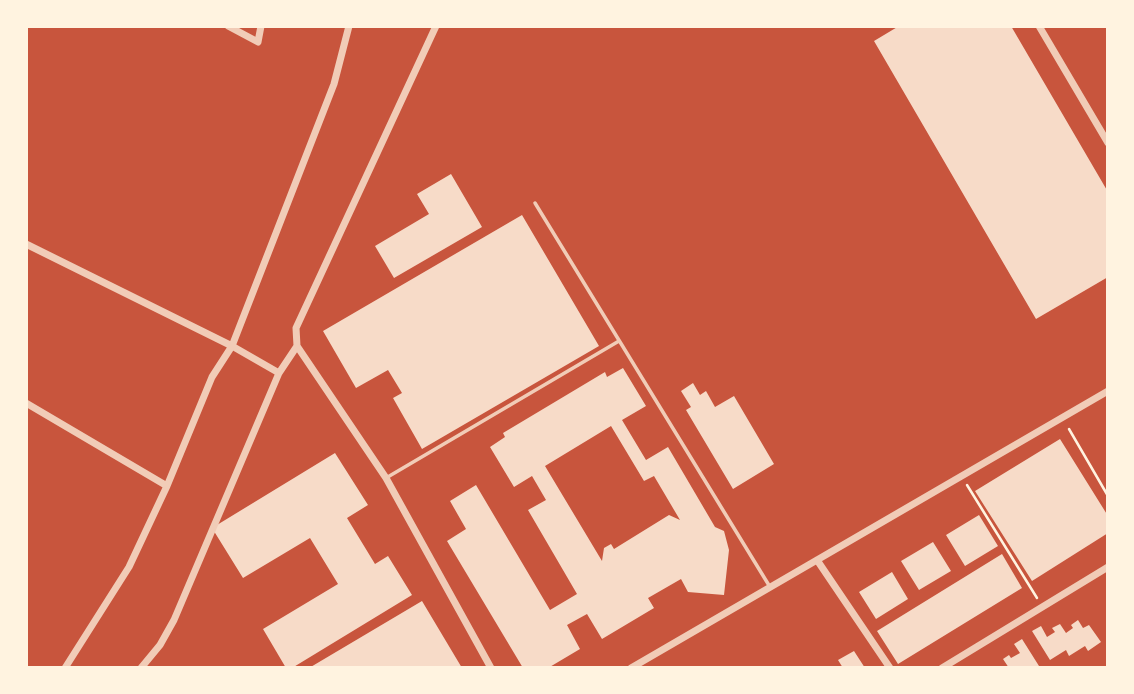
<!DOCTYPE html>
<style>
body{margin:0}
#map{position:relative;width:1134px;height:694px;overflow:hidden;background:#c8553d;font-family:Helvetica,sans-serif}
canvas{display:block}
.frame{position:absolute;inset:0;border:28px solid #fff3e0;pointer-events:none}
</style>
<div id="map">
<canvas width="1134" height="694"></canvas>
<div class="frame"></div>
</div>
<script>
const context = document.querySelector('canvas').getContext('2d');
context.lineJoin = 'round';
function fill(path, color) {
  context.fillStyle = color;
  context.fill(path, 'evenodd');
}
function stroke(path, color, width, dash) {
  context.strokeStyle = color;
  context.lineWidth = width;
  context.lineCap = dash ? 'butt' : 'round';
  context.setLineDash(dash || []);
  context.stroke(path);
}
fill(new Path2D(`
 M 899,26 L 1011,26 L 1108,192 L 1108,277 L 1036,319 L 874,41 Z
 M 451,174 L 482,227 L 394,278 L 375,246 L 429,214 L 417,194 Z
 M 522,215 L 599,346 L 422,449 L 393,398 L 402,393 L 388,370 L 356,388 L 323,331 Z
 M 623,368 L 646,406 L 622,420 L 646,460 L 668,447 L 715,527 L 724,531 L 729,550 L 724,595 L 688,592 L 681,579 L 648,598 L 654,608 L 602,639 L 587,614 L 567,625 L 580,649 L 548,668 L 523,668 L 447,541 L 466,529 L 450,501 L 476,485 L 550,610 L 577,594 L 528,510 L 546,500 L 532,476 L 514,487 L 490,447 L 505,437 L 503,433 L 605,372 L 607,377 ZM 611,426 L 644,481 L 654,476 L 680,520 L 669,515 L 614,549 L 611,544 L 604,548 L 602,561 L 545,466 Z
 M 693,383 L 700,395 L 706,391 L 715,407 L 734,396 L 774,464 L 733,489 L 686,410 L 691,407 L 681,391 Z
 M 1060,439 L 1108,516 L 1108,533 L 1032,581 L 975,491 Z
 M 335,453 L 368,505 L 347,518 L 375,564 L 388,556 L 412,595 L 292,668 L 286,668 L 263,629 L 338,584 L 310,538 L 243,578 L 212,528 Z
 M 979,515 L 998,546 L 965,566 L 946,535 Z
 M 933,542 L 951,571 L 919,590 L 901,561 Z
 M 1002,554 L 1022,588 L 898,664 L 877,631 Z
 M 892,572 L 908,599 L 876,619 L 859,592 Z
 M 422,601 L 462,668 L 309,668 Z
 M 1078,620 L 1083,628 L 1089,625 L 1101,642 L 1088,651 L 1085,646 L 1069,656 L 1066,650 L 1050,660 L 1032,631 L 1041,626 L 1047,637 L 1055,632 L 1052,628 L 1060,624 L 1066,633 L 1073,628 L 1071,625 Z
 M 1022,639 L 1039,666 L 1036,668 L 1009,668 L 1003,659 L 1009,655 L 1011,658 L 1020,653 L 1014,644 Z
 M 854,651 L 865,668 L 843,668 L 838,660 Z`), '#f7dbc8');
stroke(new Path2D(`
 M 1069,429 L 1108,496
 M 967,485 L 1037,598`), '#fff3e0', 2.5);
stroke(new Path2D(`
 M 535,203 L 770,587
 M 386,478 L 619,341`), '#f1ccb7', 3.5);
stroke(new Path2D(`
 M 228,26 L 258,42 L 261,26
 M 436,26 L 296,328 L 297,346 L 386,478 L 491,668
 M 1039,26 L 1108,143
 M 26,244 L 232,346 L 279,373
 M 26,403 L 167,486
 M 817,560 L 890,668
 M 65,668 L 129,567 L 167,486 L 212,377 L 232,346 L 334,84 L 349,26
 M 141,668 L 160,645 L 174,620 L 279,373 L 297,346
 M 631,668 L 1108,391
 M 942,668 L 1108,567`), '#f1ccb7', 7);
</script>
